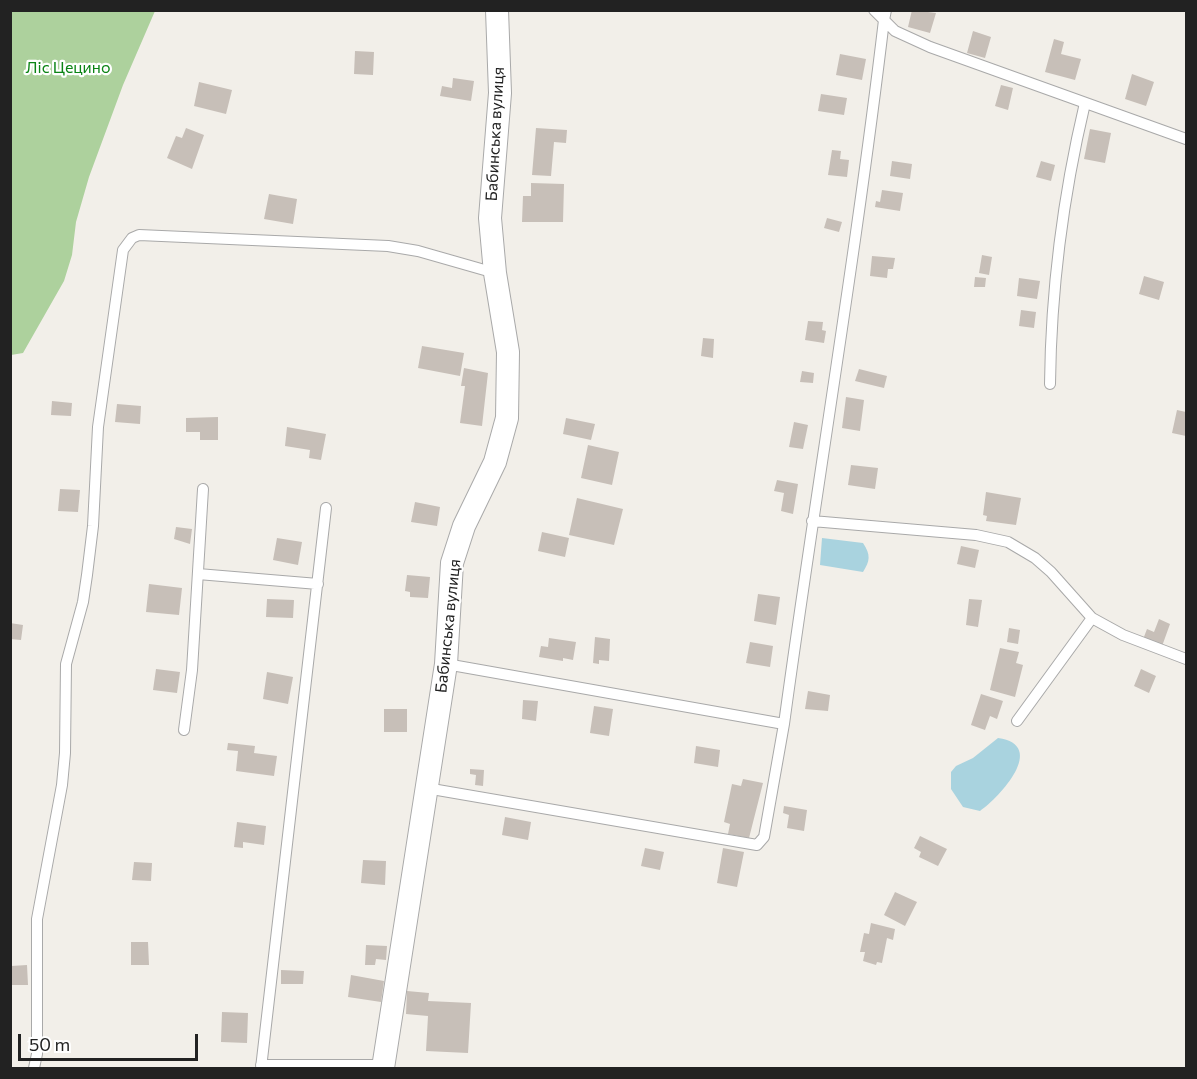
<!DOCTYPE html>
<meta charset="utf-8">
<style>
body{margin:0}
#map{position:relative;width:1197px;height:1079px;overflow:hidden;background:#f2efe9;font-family:Commissioner,sans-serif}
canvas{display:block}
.frame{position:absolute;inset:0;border:12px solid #222;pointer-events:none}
.scale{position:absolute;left:18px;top:1034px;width:180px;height:27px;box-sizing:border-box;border:3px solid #222;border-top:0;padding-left:8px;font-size:18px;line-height:21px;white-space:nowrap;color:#222;-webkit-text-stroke:4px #fff;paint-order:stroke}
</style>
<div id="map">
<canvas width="1197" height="1079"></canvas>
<div class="frame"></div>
<div class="scale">50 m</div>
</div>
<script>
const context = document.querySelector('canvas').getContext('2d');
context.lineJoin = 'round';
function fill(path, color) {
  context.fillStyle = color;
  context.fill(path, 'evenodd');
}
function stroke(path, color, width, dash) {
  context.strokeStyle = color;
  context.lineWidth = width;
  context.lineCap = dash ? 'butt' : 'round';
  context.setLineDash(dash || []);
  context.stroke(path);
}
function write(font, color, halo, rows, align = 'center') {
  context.font = font + ' Commissioner,sans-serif';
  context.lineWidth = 4.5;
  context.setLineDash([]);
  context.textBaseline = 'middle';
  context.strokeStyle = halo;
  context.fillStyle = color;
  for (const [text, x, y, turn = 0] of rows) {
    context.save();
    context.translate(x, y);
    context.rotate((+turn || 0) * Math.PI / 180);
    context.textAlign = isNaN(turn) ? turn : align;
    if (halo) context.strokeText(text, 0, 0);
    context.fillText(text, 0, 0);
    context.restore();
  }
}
fill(new Path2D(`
 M 11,10 L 155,11 L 123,85 L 89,177 L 76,222 L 72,255 L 64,281 L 23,353 L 11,355 Z`), '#add19d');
fill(new Path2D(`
 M 822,538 L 863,543 C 871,555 870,561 863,572 L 820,565 Z
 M 998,738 C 1048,745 1000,797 980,811 L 963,807 L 951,789 L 951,772 L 956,766 L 973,758 Z`), '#a9d3df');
fill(new Path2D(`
 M 912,10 L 936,13 L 930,33 L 908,27 Z
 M 973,31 L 991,37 L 985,58 L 967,53 Z
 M 1054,39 L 1064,42 L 1061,54 L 1081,59 L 1075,80 L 1045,72 Z
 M 355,51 L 374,52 L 373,75 L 354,74 Z
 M 840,54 L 866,59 L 862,80 L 836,75 Z
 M 1132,74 L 1154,82 L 1146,106 L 1125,99 Z
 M 453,78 L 474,81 L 471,101 L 440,96 L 442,86 L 452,88 Z
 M 199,82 L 232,90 L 226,114 L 194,106 Z
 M 1001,85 L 1013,88 L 1008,110 L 995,106 Z
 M 821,94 L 847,98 L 844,115 L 818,111 Z
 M 186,128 L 204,135 L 192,169 L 167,158 L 176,136 L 182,138 Z
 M 536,128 L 567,130 L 566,143 L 554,142 L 551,176 L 532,175 Z
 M 1090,129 L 1111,133 L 1105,163 L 1084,159 Z
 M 832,150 L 841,151 L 840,159 L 849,160 L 847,177 L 828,175 Z
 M 892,161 L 912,164 L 910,179 L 890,176 Z
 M 1041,161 L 1055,165 L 1051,181 L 1036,177 Z
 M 531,183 L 564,184 L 563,222 L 522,222 L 523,196 L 531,196 Z
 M 882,190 L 903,193 L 900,211 L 875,207 L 876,201 L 880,202 Z
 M 269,194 L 297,199 L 293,224 L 264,219 Z
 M 827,218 L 842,222 L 839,232 L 824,228 Z
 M 982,255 L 992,257 L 989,275 L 979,273 Z
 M 872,256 L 895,258 L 893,269 L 888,269 L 887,278 L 870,276 Z
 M 1144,276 L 1164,282 L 1159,300 L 1139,294 Z
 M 975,277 L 986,278 L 985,287 L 974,287 Z
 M 1019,278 L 1040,281 L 1037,299 L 1017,296 Z
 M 1021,310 L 1036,312 L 1034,328 L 1019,326 Z
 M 808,321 L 823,322 L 822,330 L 826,331 L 824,343 L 805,340 Z
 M 703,338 L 714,339 L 713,358 L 701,356 Z
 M 422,346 L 464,353 L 460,376 L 418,368 Z
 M 464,368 L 488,373 L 482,426 L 460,423 L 465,386 L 461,386 Z
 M 859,369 L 887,376 L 884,388 L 855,381 Z
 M 802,371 L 814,373 L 813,383 L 800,382 Z
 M 846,397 L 864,400 L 860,431 L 842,428 Z
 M 52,401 L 72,403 L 71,416 L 51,415 Z
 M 117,404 L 141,406 L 140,424 L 115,422 Z
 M 1177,410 L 1186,412 L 1186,436 L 1172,433 Z
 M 218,417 L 218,440 L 200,440 L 200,432 L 186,432 L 186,418 Z
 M 566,418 L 595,424 L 591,440 L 563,434 Z
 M 794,422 L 808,425 L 803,449 L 789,447 Z
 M 287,427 L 326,434 L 321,460 L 309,458 L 310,450 L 285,446 Z
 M 588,445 L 619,452 L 612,485 L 581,478 Z
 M 851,465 L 878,468 L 875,489 L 848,485 Z
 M 777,480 L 798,484 L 793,514 L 781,511 L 784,493 L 774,491 Z
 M 60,489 L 80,490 L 78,512 L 58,511 Z
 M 986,492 L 1021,498 L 1016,525 L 986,521 L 987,516 L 983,515 Z
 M 577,498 L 623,509 L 614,545 L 569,535 Z
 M 415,502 L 440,507 L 437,526 L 411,522 Z
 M 176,527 L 192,529 L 190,544 L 174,539 Z
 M 542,532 L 569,538 L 565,557 L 538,551 Z
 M 277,538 L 302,542 L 298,565 L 273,560 Z
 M 961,546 L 979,550 L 975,568 L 957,564 Z
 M 407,575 L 430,577 L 428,598 L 410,597 L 410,592 L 405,591 Z
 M 149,584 L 182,588 L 179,615 L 146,612 Z
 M 758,594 L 780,597 L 776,625 L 754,621 Z
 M 267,599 L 294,600 L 293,618 L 266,617 Z
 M 969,599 L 982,600 L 978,627 L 966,625 Z
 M 1159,619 L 1170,624 L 1161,649 L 1142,642 L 1147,629 L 1154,632 Z
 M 10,623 L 23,625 L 21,640 L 10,639 Z
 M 1009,628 L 1020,630 L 1018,644 L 1007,642 Z
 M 595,637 L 610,639 L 609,661 L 599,660 L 599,664 L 593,663 Z
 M 549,638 L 576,642 L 573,660 L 563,658 L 563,661 L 539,657 L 541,646 L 548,647 Z
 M 750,642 L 773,646 L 770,667 L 746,663 Z
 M 1000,648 L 1019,652 L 1016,663 L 1023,665 L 1015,697 L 990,690 Z
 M 156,669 L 180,672 L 177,693 L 153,690 Z
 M 1141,669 L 1156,676 L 1149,693 L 1134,686 Z
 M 267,672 L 293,677 L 288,704 L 263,699 Z
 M 808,691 L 830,695 L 828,711 L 805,709 Z
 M 981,694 L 1003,701 L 997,719 L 990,716 L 985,730 L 971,725 Z
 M 523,700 L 538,701 L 536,721 L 522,719 Z
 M 594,706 L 613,709 L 609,736 L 590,733 Z
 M 384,709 L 407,709 L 407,732 L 384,732 Z
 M 228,743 L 255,746 L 254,753 L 277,756 L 274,776 L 236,771 L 238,751 L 227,750 Z
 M 696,746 L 720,750 L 718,767 L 694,763 Z
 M 470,769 L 484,770 L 483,786 L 475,785 L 476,775 L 470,774 Z
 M 743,779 L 763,783 L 749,838 L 728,834 L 730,824 L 724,822 L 732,784 L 741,786 Z
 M 784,806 L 807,810 L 804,831 L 787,828 L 789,815 L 783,813 Z
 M 505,817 L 531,822 L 528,840 L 502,835 Z
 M 237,822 L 266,826 L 264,845 L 243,842 L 243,848 L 234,847 Z
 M 920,836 L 947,849 L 938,866 L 919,857 L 921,852 L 914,848 Z
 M 645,848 L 664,852 L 660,870 L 641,866 Z
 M 723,848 L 744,852 L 737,887 L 717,883 Z
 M 363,860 L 386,861 L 385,885 L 361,883 Z
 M 134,862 L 152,863 L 151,881 L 132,880 Z
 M 895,892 L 917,902 L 905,926 L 884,915 Z
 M 871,923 L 895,929 L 893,940 L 887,938 L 882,963 L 877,962 L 876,965 L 863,961 L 865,952 L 860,952 L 864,933 L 869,934 Z
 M 131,942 L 148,942 L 149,965 L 131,965 Z
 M 366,945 L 387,946 L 386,960 L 376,959 L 375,965 L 365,965 Z
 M 27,965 L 28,985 L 11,985 L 11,966 Z
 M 281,970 L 304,971 L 303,984 L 281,984 Z
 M 351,975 L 384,981 L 381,1002 L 348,997 Z
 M 407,991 L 429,993 L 428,1001 L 471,1003 L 468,1053 L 426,1051 L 428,1016 L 406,1014 Z
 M 222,1012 L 248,1013 L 247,1043 L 221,1042 Z`), '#c7bfb8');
const service = new Path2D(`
 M 874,10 L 884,20 L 886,10
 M 1050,384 C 1051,288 1063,196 1085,103
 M 812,521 L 976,535 L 1008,542 L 1035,558 L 1051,572 L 1092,618 L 1123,635 L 1186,659
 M 198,574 L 318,584
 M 446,664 L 784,724 C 816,489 856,256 884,20 L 895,31 L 930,47 L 1186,139
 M 1017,721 L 1092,618
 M 184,730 L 192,670 L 203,489
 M 426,788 L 757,845 L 764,837 L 784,724
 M 261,1065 L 383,1065
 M 34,1068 L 37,1054 L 37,919 L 62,785 L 65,753 L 66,664 L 83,602 L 87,575 L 93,526 L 98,427 L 123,250 L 132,238 L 139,235 L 388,246 L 418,251 L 495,273
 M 261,1068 L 326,508`);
const minor = new Path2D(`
 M 383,1068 L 446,664 L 452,563 L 464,526 L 495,462 L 507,418 L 508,352 L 495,273 L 490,218 L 500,93 L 497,10`);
stroke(service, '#a9a9a9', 12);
stroke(minor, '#a9a9a9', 24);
stroke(service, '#fff', 10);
stroke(minor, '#fff', 22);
write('16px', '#0b8415', '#fff', [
 ["Ліс Цецино",68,68]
]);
write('16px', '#222', '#fff', [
 ["Бабинська вулиця",495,134,-87],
 ["Бабинська вулиця",448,626,-84]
]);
</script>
